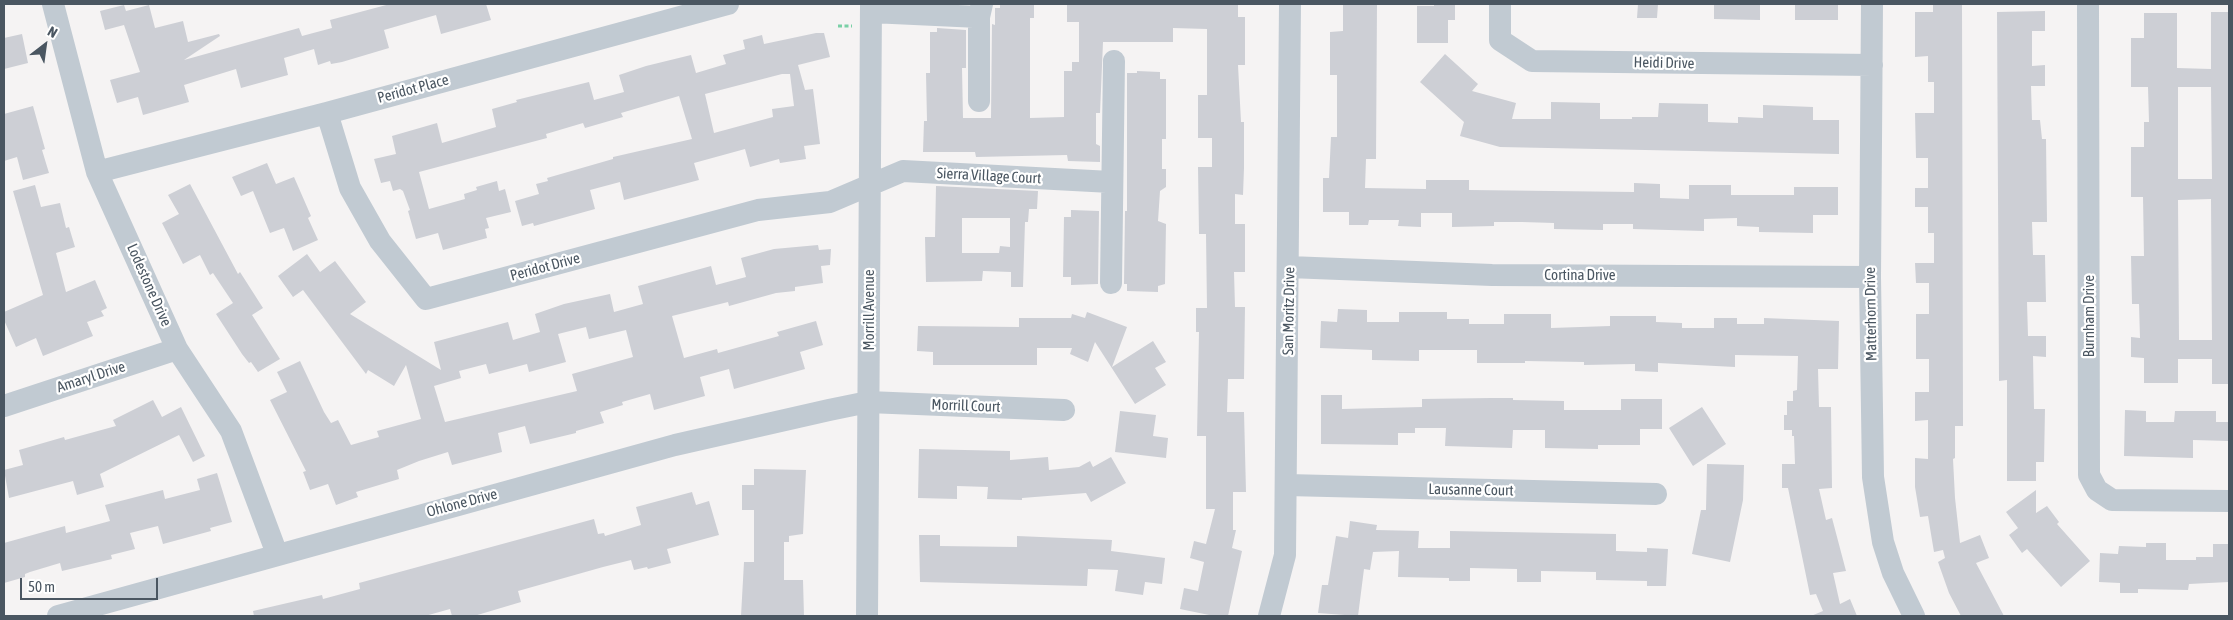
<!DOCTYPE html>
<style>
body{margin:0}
#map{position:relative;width:2233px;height:620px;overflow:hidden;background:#f5f3f3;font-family:"Asap Condensed",sans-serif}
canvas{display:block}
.frame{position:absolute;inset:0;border:5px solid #4a5661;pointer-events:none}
.north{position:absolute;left:20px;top:20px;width:50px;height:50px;-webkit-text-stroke:4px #fff;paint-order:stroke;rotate:30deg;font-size:14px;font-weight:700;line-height:20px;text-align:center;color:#4a5661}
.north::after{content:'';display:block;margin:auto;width:18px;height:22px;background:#4a5661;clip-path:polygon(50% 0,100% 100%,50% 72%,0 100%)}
.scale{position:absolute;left:20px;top:578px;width:138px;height:22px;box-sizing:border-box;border:2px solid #4a5661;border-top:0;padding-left:6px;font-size:15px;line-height:18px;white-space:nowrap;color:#4a5661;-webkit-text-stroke:4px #fff;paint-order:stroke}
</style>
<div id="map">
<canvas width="2233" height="620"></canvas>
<div class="frame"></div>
<div class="north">N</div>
<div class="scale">50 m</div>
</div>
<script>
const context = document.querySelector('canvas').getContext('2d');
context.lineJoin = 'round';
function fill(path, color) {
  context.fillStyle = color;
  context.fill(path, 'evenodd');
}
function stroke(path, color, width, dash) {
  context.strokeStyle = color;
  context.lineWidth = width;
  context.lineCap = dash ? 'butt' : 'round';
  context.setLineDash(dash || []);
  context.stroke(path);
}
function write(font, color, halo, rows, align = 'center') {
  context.font = font + ' "Asap Condensed",sans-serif';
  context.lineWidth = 4.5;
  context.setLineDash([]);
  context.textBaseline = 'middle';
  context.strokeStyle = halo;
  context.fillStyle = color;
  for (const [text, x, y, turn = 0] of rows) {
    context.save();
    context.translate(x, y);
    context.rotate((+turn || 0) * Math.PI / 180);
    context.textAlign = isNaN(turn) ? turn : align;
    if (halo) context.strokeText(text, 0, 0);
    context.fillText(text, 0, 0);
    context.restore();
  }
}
fill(new Path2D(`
 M 390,4 L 486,4 L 491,20 L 441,34 L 436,15 L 415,21 L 384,30 L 389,48 L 342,62 L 331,64 L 330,61 L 318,65 L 314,49 L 284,58 L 288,75 L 241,88 L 236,69 L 184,85 L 189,102 L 143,115 L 138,97 L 117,103 L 110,80 L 140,72 L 124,25 L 105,30 L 100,11 L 124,5 L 126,11 L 149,5 L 155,28 L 183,21 L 188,42 L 219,34 L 220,36 L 184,60 L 299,28 L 302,36 L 332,28 L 330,20 Z
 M 1000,4 L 1034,4 L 1034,18 L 1030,18 L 1030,118 L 1064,117 L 1064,71 L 1072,71 L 1072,62 L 1079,62 L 1079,22 L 1067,22 L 1067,4 L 1238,4 L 1238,17 L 1245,17 L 1245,65 L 1238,65 L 1241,122 L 1244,122 L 1244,168 L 1243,195 L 1235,194 L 1235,224 L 1245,224 L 1245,272 L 1234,272 L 1235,307 L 1245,307 L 1244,379 L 1228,379 L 1227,412 L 1244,412 L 1246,492 L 1233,492 L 1233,530 L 1236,530 L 1232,548 L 1242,551 L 1228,616 L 1214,616 L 1180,609 L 1184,588 L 1198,591 L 1204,562 L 1190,558 L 1194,541 L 1206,544 L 1215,509 L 1206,509 L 1206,436 L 1197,436 L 1199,332 L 1196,332 L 1196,308 L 1207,308 L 1206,234 L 1199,234 L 1198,167 L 1212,167 L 1212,138 L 1198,138 L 1198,95 L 1207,95 L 1207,29 L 1173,28 L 1173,42 L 1103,42 L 1100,113 L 1096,113 L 1096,144 L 1100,146 L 1100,162 L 1068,161 L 1067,155 L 976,157 L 975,152 L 923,152 L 924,121 L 927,121 L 926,73 L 930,73 L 930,32 L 937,32 L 937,28 L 966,30 L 966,68 L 962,68 L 963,118 L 991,118 L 992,24 L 995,25 L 995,8 L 1000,8 Z
 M 1343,4 L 1377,4 L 1376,159 L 1366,159 L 1365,188 L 1426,189 L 1426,180 L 1469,180 L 1469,190 L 1634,192 L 1634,183 L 1660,184 L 1660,198 L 1689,199 L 1689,185 L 1731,185 L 1731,195 L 1794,195 L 1794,187 L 1838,187 L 1838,215 L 1813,215 L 1813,233 L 1759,232 L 1759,227 L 1737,226 L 1737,218 L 1704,219 L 1704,231 L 1633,229 L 1633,224 L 1603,224 L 1603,230 L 1554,229 L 1554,223 L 1522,222 L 1494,222 L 1494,226 L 1452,227 L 1452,213 L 1421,213 L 1421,227 L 1398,226 L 1399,220 L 1369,220 L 1368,225 L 1349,225 L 1349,212 L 1323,212 L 1323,178 L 1329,178 L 1331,137 L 1337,137 L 1337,75 L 1330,75 L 1330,32 L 1343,31 Z
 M 1434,4 L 1455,4 L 1455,20 L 1448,20 L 1448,43 L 1417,43 L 1417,6 L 1434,6 Z
 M 1638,4 L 1658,4 L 1657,18 L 1637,18 Z
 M 1714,4 L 1760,4 L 1760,20 L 1714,19 Z
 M 1795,4 L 1838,4 L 1838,20 L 1795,20 Z
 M 1933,4 L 1962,4 L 1963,426 L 1955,426 L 1955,458 L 1953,459 L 1955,498 L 1960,543 L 1980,535 L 1989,558 L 1976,563 L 2004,616 L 1961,616 L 1949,593 L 1938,562 L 1945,558 L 1943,550 L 1934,552 L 1928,516 L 1920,517 L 1915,487 L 1915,458 L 1928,459 L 1928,420 L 1915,421 L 1915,392 L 1929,392 L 1929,359 L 1916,359 L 1916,314 L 1929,314 L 1929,283 L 1916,283 L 1915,263 L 1934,263 L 1934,233 L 1928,233 L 1928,207 L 1915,207 L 1915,188 L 1928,188 L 1928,158 L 1916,158 L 1915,113 L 1934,113 L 1934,82 L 1928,82 L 1928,56 L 1915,57 L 1915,12 L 1933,12 Z
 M 2045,11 L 2045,31 L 2032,31 L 2032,66 L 2045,65 L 2045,86 L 2031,86 L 2032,120 L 2040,120 L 2042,139 L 2046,139 L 2047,222 L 2032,222 L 2033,255 L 2045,255 L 2046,302 L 2027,302 L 2028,336 L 2046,336 L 2046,357 L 2033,356 L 2034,409 L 2045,409 L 2044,462 L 2036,462 L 2036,481 L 2007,481 L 2007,380 L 1999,381 L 1997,12 Z
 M 2211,12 L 2229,12 L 2229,384 L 2212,384 L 2212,359 L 2178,359 L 2178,383 L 2144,383 L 2144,358 L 2131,357 L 2131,337 L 2140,338 L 2139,304 L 2132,304 L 2131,256 L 2144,256 L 2143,197 L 2131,197 L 2131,147 L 2144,147 L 2144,122 L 2149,122 L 2148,87 L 2131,87 L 2131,38 L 2144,38 L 2144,13 L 2177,13 L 2177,68 L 2211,69 ZM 2178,87 L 2211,87 L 2212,179 L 2178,179 ZM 2211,199 L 2212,340 L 2179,340 L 2178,200 Z
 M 816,33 L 824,33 L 830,57 L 798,65 L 805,90 L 813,89 L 820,144 L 804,146 L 806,159 L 780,163 L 779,159 L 750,167 L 745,149 L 694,163 L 699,180 L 624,200 L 620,182 L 590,190 L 595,209 L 534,226 L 533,223 L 522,226 L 515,201 L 539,194 L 536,184 L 548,181 L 547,178 L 613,159 L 613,157 L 692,139 L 679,96 L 621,113 L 623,117 L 585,128 L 583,123 L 546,134 L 547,138 L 419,172 L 429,209 L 465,199 L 464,194 L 477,190 L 476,187 L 497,181 L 499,191 L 505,189 L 511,212 L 486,218 L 489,228 L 485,229 L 487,238 L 443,250 L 438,233 L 416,239 L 408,211 L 410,210 L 403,191 L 400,189 L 393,191 L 390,181 L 381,183 L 374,159 L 396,154 L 392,136 L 437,123 L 442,143 L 496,127 L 492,109 L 517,102 L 516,100 L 589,82 L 594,100 L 624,92 L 619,75 L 646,66 L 691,55 L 696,73 L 726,64 L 723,55 L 745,49 L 743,40 L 762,35 L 764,44 ZM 782,74 L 790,74 L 794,106 L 772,109 L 773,117 L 714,133 L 705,94 Z
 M 22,34 L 28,63 L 4,69 L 4,38 Z
 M 1445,54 L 1478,84 L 1472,91 L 1516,103 L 1512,119 L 1551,119 L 1551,102 L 1600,103 L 1600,119 L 1632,119 L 1632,117 L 1658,117 L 1659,103 L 1708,104 L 1708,122 L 1738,123 L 1738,117 L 1763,118 L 1763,105 L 1813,107 L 1813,120 L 1839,120 L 1839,154 L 1500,147 L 1460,136 L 1464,122 L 1420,82 Z
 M 1137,71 L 1160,72 L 1160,79 L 1166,79 L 1166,139 L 1162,139 L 1162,169 L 1166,169 L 1166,187 L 1160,191 L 1158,221 L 1166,224 L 1165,284 L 1158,286 L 1158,292 L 1127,291 L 1127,284 L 1124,284 L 1125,211 L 1127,211 L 1127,73 L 1137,73 Z
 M 33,106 L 45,149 L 42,150 L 49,173 L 23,180 L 17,157 L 4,161 L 4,114 Z
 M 267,163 L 276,184 L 294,177 L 311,216 L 308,218 L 318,240 L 293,251 L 284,228 L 270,233 L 253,191 L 241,196 L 232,177 Z
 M 190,184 L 238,274 L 240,272 L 263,308 L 252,315 L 280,359 L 258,372 L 251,362 L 249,363 L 242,354 L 216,314 L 233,303 L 213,273 L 210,275 L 200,255 L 183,264 L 162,223 L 179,214 L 168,195 Z
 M 35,185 L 41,207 L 60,203 L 66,228 L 69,227 L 75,247 L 56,253 L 66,292 L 95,280 L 107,308 L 101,311 L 104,316 L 87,322 L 93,336 L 43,356 L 36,338 L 16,347 L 4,320 L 4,312 L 43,295 L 13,191 Z
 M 936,186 L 1038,191 L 1037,209 L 1029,209 L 1028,222 L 1025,222 L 1023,287 L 1011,287 L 1011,272 L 983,271 L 982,281 L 926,282 L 925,237 L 935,237 ZM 962,218 L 1010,218 L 1010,247 L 1000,246 L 999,253 L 962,253 Z
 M 1071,210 L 1099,211 L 1098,284 L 1071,285 L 1071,277 L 1063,277 L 1064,217 L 1071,217 Z
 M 818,245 L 819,250 L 831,249 L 830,265 L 821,266 L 823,283 L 795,287 L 795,291 L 776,293 L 729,306 L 728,302 L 672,316 L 684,358 L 717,349 L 718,353 L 779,336 L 777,332 L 816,321 L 823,345 L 800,352 L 805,369 L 734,389 L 729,369 L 700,377 L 705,396 L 654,410 L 650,394 L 622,402 L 623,405 L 600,412 L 604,423 L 576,431 L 576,433 L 530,444 L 525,426 L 498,433 L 502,452 L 452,465 L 448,452 L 419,461 L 397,470 L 399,479 L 356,492 L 358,497 L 336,505 L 328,484 L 310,490 L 303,472 L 306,471 L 270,400 L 287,392 L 277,372 L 300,361 L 324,412 L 331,423 L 338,420 L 351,445 L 379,437 L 377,431 L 421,419 L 406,365 L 394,386 L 368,370 L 366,374 L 303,290 L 293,297 L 278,276 L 307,254 L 320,272 L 335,261 L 366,302 L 350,314 L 441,370 L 434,342 L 508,322 L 513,340 L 540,332 L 535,314 L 564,304 L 610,294 L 614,312 L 643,304 L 638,286 L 711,266 L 716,285 L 746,277 L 741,258 L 774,249 ZM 586,327 L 589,339 L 626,330 L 633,357 L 572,374 L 577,391 L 445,422 L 434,386 L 461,378 L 459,371 L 486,364 L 489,374 L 527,364 L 529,372 L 566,362 L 558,334 Z
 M 1338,309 L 1367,310 L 1367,322 L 1399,322 L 1399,312 L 1447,312 L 1447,319 L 1469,319 L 1469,324 L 1504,324 L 1504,314 L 1551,314 L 1551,328 L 1610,326 L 1610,316 L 1656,316 L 1656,322 L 1682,323 L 1682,328 L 1714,328 L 1714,318 L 1737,318 L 1737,324 L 1764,324 L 1764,318 L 1839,321 L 1838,369 L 1818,369 L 1819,407 L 1831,407 L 1832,488 L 1819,489 L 1826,520 L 1832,518 L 1846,571 L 1833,573 L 1840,604 L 1850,599 L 1857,616 L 1811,616 L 1823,611 L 1816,594 L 1810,595 L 1788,488 L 1782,488 L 1782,464 L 1795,464 L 1794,436 L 1792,436 L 1792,430 L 1784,430 L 1784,415 L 1787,415 L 1787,401 L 1793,401 L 1793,391 L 1797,390 L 1798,356 L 1735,355 L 1735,367 L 1658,363 L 1658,372 L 1635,371 L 1635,364 L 1584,365 L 1584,362 L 1525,361 L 1525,363 L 1477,363 L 1477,350 L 1419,350 L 1419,361 L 1372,360 L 1372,350 L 1320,348 L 1321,321 L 1337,322 Z
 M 1087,312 L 1127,327 L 1112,367 L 1153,341 L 1166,362 L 1155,368 L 1166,385 L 1135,404 L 1095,342 L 1088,362 L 1070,354 L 1072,348 L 1037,348 L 1037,365 L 933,365 L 933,352 L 917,351 L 918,326 L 1019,327 L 1019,318 L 1071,318 L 1072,314 L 1085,318 Z
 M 1321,395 L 1342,395 L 1342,409 L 1422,407 L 1422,399 L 1491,398 L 1513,398 L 1513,400 L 1564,401 L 1564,410 L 1621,410 L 1621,399 L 1662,399 L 1662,429 L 1640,429 L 1640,445 L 1598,445 L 1598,449 L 1545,448 L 1545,430 L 1513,430 L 1512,448 L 1445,446 L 1446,428 L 1415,428 L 1415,433 L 1398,433 L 1398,445 L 1321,444 Z
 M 153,400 L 162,417 L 181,407 L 205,456 L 193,462 L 179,435 L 100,474 L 104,487 L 77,495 L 73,481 L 9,498 L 4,470 L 23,465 L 19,450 L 64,437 L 65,440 L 116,426 L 113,420 Z
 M 1702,407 L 1726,444 L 1693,466 L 1669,428 Z
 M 2125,410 L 2146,411 L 2146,422 L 2174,422 L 2175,411 L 2216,411 L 2216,422 L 2229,422 L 2229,441 L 2193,440 L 2193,458 L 2124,456 Z
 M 1120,411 L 1156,415 L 1153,436 L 1168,438 L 1166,458 L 1115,452 Z
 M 919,449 L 1010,451 L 1010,460 L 1048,457 L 1049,470 L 1079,467 L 1090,461 L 1093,467 L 1111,457 L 1126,483 L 1091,502 L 1086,493 L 1022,498 L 1022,500 L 987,499 L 988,487 L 957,486 L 957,499 L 918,498 Z
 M 1707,464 L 1744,465 L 1743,500 L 1730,562 L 1692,554 L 1701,510 L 1706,510 Z
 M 754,469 L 806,470 L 803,534 L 789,536 L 789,542 L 784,542 L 784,580 L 803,580 L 804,616 L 741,616 L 744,562 L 754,562 L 754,510 L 742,510 L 742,485 L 754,485 Z
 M 217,473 L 232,522 L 210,528 L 211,531 L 163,544 L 158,526 L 130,533 L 135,549 L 111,555 L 112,559 L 62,571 L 60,563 L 30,572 L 25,574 L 25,577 L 4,583 L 4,543 L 65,526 L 66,533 L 110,521 L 105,505 L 163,490 L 165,499 L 200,490 L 197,479 Z
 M 2036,490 L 2036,513 L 2047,506 L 2059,522 L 2057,524 L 2090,561 L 2061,587 L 2027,549 L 2022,553 L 2009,535 L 2018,528 L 2006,512 Z
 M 692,492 L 696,505 L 709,501 L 719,535 L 667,549 L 671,563 L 648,569 L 647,567 L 634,570 L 631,560 L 603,567 L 518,591 L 521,602 L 474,616 L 452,616 L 450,609 L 425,616 L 254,616 L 253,611 L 322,595 L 323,599 L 360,589 L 359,583 L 594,519 L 598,534 L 604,533 L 605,536 L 641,525 L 636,507 Z
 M 1350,521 L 1377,525 L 1376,530 L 1419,531 L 1418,548 L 1450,548 L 1450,531 L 1616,534 L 1616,551 L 1647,552 L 1647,548 L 1668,549 L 1666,586 L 1647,586 L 1647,581 L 1596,580 L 1596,572 L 1541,571 L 1541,582 L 1517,582 L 1517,569 L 1470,568 L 1470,581 L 1449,581 L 1449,578 L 1398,577 L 1399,551 L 1373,552 L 1370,570 L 1364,569 L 1358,616 L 1318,613 L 1322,585 L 1328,585 L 1336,536 L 1348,538 Z
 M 919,535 L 940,535 L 940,546 L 1017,547 L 1017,536 L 1112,540 L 1111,551 L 1165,558 L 1162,584 L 1145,582 L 1143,595 L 1115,591 L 1118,570 L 1088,569 L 1087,586 L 920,582 Z
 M 2146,543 L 2166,543 L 2166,560 L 2196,560 L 2196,557 L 2213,557 L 2213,544 L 2229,544 L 2229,582 L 2189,584 L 2188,590 L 2138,589 L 2138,593 L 2120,593 L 2120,583 L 2099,582 L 2100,553 L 2118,554 L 2119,546 L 2146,547 Z`), '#cdcfd5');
stroke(new Path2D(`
 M 838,26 L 852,26`), '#7ad0a6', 3, [4, 2.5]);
stroke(new Path2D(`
 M 53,4 L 97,172 L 177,349 L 231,431 L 277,554
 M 1500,4 L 1500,40 L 1532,61 L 1872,65
 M 1872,4 L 1870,277 L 1873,477 L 1883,542 L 1893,573 L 1914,616
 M 2088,4 L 2089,475 L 2097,490 L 2112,500 L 2229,501
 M 871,12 L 979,17 L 982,4
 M 979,17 L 979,101
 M 327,113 L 350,188 L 380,241 L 426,299 L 758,210 L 830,202 L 903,171 L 1111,182
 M 97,172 L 327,113 L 728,4
 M 1289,267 L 1492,275 L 1870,277
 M 1111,283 L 1114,61
 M 4,406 L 177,349
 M 1287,485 L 1656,494
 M 58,616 L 675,445 L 829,410 L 868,402 L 1064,410
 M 867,616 L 871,4
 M 1269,616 L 1285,555 L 1290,4`), '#c1cad2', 22);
write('15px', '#4a5661', '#fff', [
 ["Heidi Drive",1664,63,1],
 ["Peridot Place",413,89,-15],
 ["Sierra Village Court",989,176,3],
 ["Peridot Drive",545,267,-15],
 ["Cortina Drive",1580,275],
 ["Lodestone Drive",149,285,66],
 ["Morrill Avenue",869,310,-90],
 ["San Moritz Drive",1289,311,-89],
 ["Matterhorn Drive",1871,314,-91],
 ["Burnham Drive",2089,316,-90],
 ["Amaryl Drive",91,377,-18],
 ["Morrill Court",966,406,2],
 ["Lausanne Court",1471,490,1],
 ["Ohlone Drive",462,503,-15]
]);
</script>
